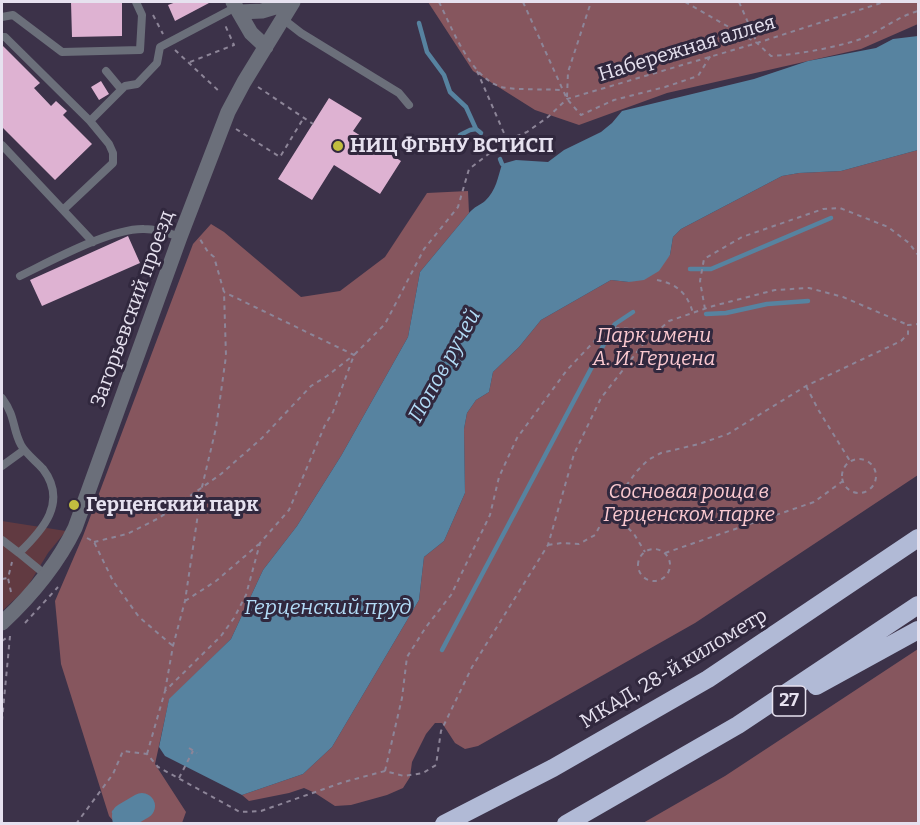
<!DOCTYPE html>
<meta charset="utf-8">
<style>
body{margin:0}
#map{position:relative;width:920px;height:825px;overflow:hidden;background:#3c3249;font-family:Bitter,serif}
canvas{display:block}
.frame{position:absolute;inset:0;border:3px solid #e6e1ef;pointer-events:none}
</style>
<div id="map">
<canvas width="920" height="825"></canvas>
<div class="frame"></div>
</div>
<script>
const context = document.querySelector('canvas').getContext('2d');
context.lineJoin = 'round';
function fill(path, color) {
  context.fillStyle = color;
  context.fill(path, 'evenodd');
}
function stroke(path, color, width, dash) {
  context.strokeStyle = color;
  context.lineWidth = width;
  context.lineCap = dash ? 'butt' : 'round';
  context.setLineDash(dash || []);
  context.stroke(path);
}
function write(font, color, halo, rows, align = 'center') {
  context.font = font + ' Bitter,serif';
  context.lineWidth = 6;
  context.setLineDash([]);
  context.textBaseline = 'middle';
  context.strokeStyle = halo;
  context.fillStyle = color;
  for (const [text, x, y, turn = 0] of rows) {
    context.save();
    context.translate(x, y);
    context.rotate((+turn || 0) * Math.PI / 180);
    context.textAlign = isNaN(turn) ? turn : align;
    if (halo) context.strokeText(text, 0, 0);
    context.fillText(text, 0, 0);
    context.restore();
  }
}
fill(new Path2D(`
 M 2,521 L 66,531 L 48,553 L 26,589 L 2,611 Z`), '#613a41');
fill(new Path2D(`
 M 428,2 L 918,2 L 918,24 L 861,49 L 667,93 L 579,125 L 535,110 L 473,71 Z
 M 918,150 L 918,475 L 695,623 L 478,746 L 465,749 L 455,743 L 442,723 L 435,723 L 426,734 L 412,762 L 410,777 L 403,788 L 387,795 L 351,805 L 335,806 L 315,793 L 304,788 L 289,793 L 249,801 L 242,795 L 303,774 L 332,747 L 419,600 L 424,557 L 444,541 L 465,493 L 464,429 L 467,413 L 476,400 L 489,392 L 493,372 L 519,347 L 541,320 L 611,280 L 629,282 L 670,255 L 673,237 L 681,229 L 782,176 L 799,173 L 841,171 Z
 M 468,191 L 469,213 L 420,272 L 408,337 L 341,456 L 297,526 L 263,570 L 231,639 L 169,700 L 155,764 L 186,812 L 182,823 L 115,823 L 109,816 L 61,664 L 55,601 L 83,536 L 193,244 L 211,224 L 224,232 L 301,297 L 340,291 L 385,257 L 427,193 Z
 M 918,649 L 918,823 L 643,823 L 725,776 Z`), '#86565e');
fill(new Path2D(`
 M 918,36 L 918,150 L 841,171 L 799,173 L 782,176 L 681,229 L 673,237 L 670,255 L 659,271 L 644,280 L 629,282 L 611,280 L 541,320 L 519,347 L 493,372 L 489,392 L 476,400 L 467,413 L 464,429 L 465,493 L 444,541 L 424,557 L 419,600 L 332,747 L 303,774 L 242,795 L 165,756 L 159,747 L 169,699 L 231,639 L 263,570 L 297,526 L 341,456 L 408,337 L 420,272 L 469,213 C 474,207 480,205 485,201 C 496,191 498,177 502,164 L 516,160 L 548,162 L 564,150 L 601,132 L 612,123 L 622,111 L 754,79 L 808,61 L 876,48 L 893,39 Z`), '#5783a0');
stroke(new Path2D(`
 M 419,23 L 427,52 L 444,75 L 450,92 L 466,107 L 476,129
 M 460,135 L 470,130 L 476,129 L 481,133
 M 500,159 L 502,164
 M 690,269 L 711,269 L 831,218
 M 706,314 L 726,313 L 767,304 L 808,301
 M 442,650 L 612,329 L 615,324 L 633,312
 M 114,812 L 125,816`), '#5783a0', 4.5);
stroke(new Path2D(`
 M 126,824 L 125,816 L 142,806`), '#5783a0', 26);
fill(new Path2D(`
 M 71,2 L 122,2 L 122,36 L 72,37 Z
 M 176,2 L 208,2 L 209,3 L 175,21 L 168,5 Z
 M 2,45 L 40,83 L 34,88 L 51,106 L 56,101 L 67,111 L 63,115 L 92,144 L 55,180 L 2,127 Z
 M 101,81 L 109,94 L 99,100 L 91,87 Z
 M 329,98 L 362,118 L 353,131 L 401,161 L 380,194 L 334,165 L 312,200 L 278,179 Z
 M 128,236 L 140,263 L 42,306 L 30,280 Z`), '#deb2d2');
stroke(new Path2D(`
 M 439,2 C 452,28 470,77 501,87 C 512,90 547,89 561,90
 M 523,2 L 567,99 L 581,115 L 614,100 L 665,87 L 698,76 L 711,55
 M 685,2 L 757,43 L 771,56 C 800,54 827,49 855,41 C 877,34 896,17 918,11
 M 739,2 L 757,43
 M 153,15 L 163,34
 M 175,50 L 221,93
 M 190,62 L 234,45 L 225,25
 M 477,71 L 507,140
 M 258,87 L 313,124
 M 567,97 L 568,72 L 591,2
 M 236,129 L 280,157 L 303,119
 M 657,280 C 677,284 687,293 693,313
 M 705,309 L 700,281 L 704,259 L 742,237 L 823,209 L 840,208 L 888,227 L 909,243 L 918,255
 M 806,386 L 819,411 L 850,461
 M842 476a17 17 0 1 1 34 0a17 17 0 1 1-34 0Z
 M 609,509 L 634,534 L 645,552
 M 87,538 L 94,542 L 113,581 L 139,617 L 173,646
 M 94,542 L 127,534 L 159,518 L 221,474 L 262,438 L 311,386 L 327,376 L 354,355 L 224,292
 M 548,545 L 562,543 L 579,544 L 595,535 L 609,509 L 637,471 L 648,460 L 661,453 L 699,444 L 728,434 L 806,386 L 901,341 L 908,334 L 908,325 L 918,324
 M638 565a16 16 0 1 1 32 0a16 16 0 1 1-32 0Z
 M 665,553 L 814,502 L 843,481
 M 2,579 L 8,578
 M 11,592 L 8,578 L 12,562
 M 185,601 L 216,581 L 259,544
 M 25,623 L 58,587
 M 2,641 L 9,636
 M 165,691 L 173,646 L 185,601 L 202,487 L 216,428 L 226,356 L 224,292 L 214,257 L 208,252 L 198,236
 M 2,721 L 10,636
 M 189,748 L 197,753
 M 147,754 L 165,691 L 221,636 L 234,618 L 246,595 L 260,543 L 289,510 L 325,425 L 333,412 L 354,355 L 385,324 L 424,249 L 458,207 L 469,169 L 507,140 L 527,132 L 548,117 L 567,99 L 757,43 L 884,2
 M 385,771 L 402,698 L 407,657 L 426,627 L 451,595 L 490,515 L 499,477 L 517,438 L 567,370 L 605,330 L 615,328 L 657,330
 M 179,778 L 193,751
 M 76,824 L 113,774 L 123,751 L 147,754 L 158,767 L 240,812 L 261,811 L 344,782 L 385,771 L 404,776 L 423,773 L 436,765 L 441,731 L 472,667 L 548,545 L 574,454 L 601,398 L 644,343 L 669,321 L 713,306 L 775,290 L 809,288 L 843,297 L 908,325`), '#8d8598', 2, [4.5, 4.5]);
stroke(new Path2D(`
 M 2,17 L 13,15 L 62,52 L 140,50 L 142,15 L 136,2
 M 283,19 L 301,33 L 399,93 L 409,105
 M 2,37 L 5,37 L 90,121 L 109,144 L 113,153 L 113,163 L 63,210 L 2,145
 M 106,71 L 121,89
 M 90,121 L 125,86 L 137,84 L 157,63 L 160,47 L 236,7
 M 63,210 L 93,242
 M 20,276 C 51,261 111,228 144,229 C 157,229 169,233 180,237
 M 2,398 C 16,417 12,428 21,445 C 26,454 36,461 43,469 C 68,502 43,530 19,553 L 47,576
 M 2,466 L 24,450
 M 2,540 L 19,553`), '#6b6f7a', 8);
stroke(new Path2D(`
 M 233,2 L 251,33 L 266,47
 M 239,12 L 262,11 L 292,2
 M 2,623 C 32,595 57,565 75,528 L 180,237 L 228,112 L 244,82 L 293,2`), '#6b6f7a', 15);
stroke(new Path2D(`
 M 816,686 L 918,630
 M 444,824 L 553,768 L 708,679 L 918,538
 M 566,824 L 738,725 L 918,605`), '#b1bad6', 18);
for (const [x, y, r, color] of [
 [338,146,6,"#c2bd3f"],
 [74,505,6,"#c2bd3f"]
]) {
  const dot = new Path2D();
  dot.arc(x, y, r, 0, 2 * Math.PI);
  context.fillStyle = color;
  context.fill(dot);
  stroke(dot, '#31283e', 2);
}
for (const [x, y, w] of [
 [789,701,33]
]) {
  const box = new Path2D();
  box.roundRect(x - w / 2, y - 15, w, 30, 4.5);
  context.fillStyle = '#31283e';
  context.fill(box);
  stroke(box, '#e6e1ef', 1.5);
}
write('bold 18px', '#e6e1ef', null, [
 ["27",789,701]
]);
write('20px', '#e6e1ef', '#31283e', [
 ["Набережная аллея",687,49,-17],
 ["Загорьевский проезд",133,309,-70],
 ["МКАД, 28-й километр",674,669,-31]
]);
write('bold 20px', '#e6e1ef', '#31283e', [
 ["НИЦ ФГБНУ ВСТИСП",350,146],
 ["Герценский парк",86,505]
], 'left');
write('italic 20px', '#fbc9d0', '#31283e', [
 ["Парк имени",654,336],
 ["А. И. Герцена",654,359],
 ["Сосновая роща в",689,492],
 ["Герценском парке",689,515]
]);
write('italic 21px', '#b2dbf6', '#31283e', [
 ["Попов ручей",445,366,-61],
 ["Герценский пруд",328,608]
]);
</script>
